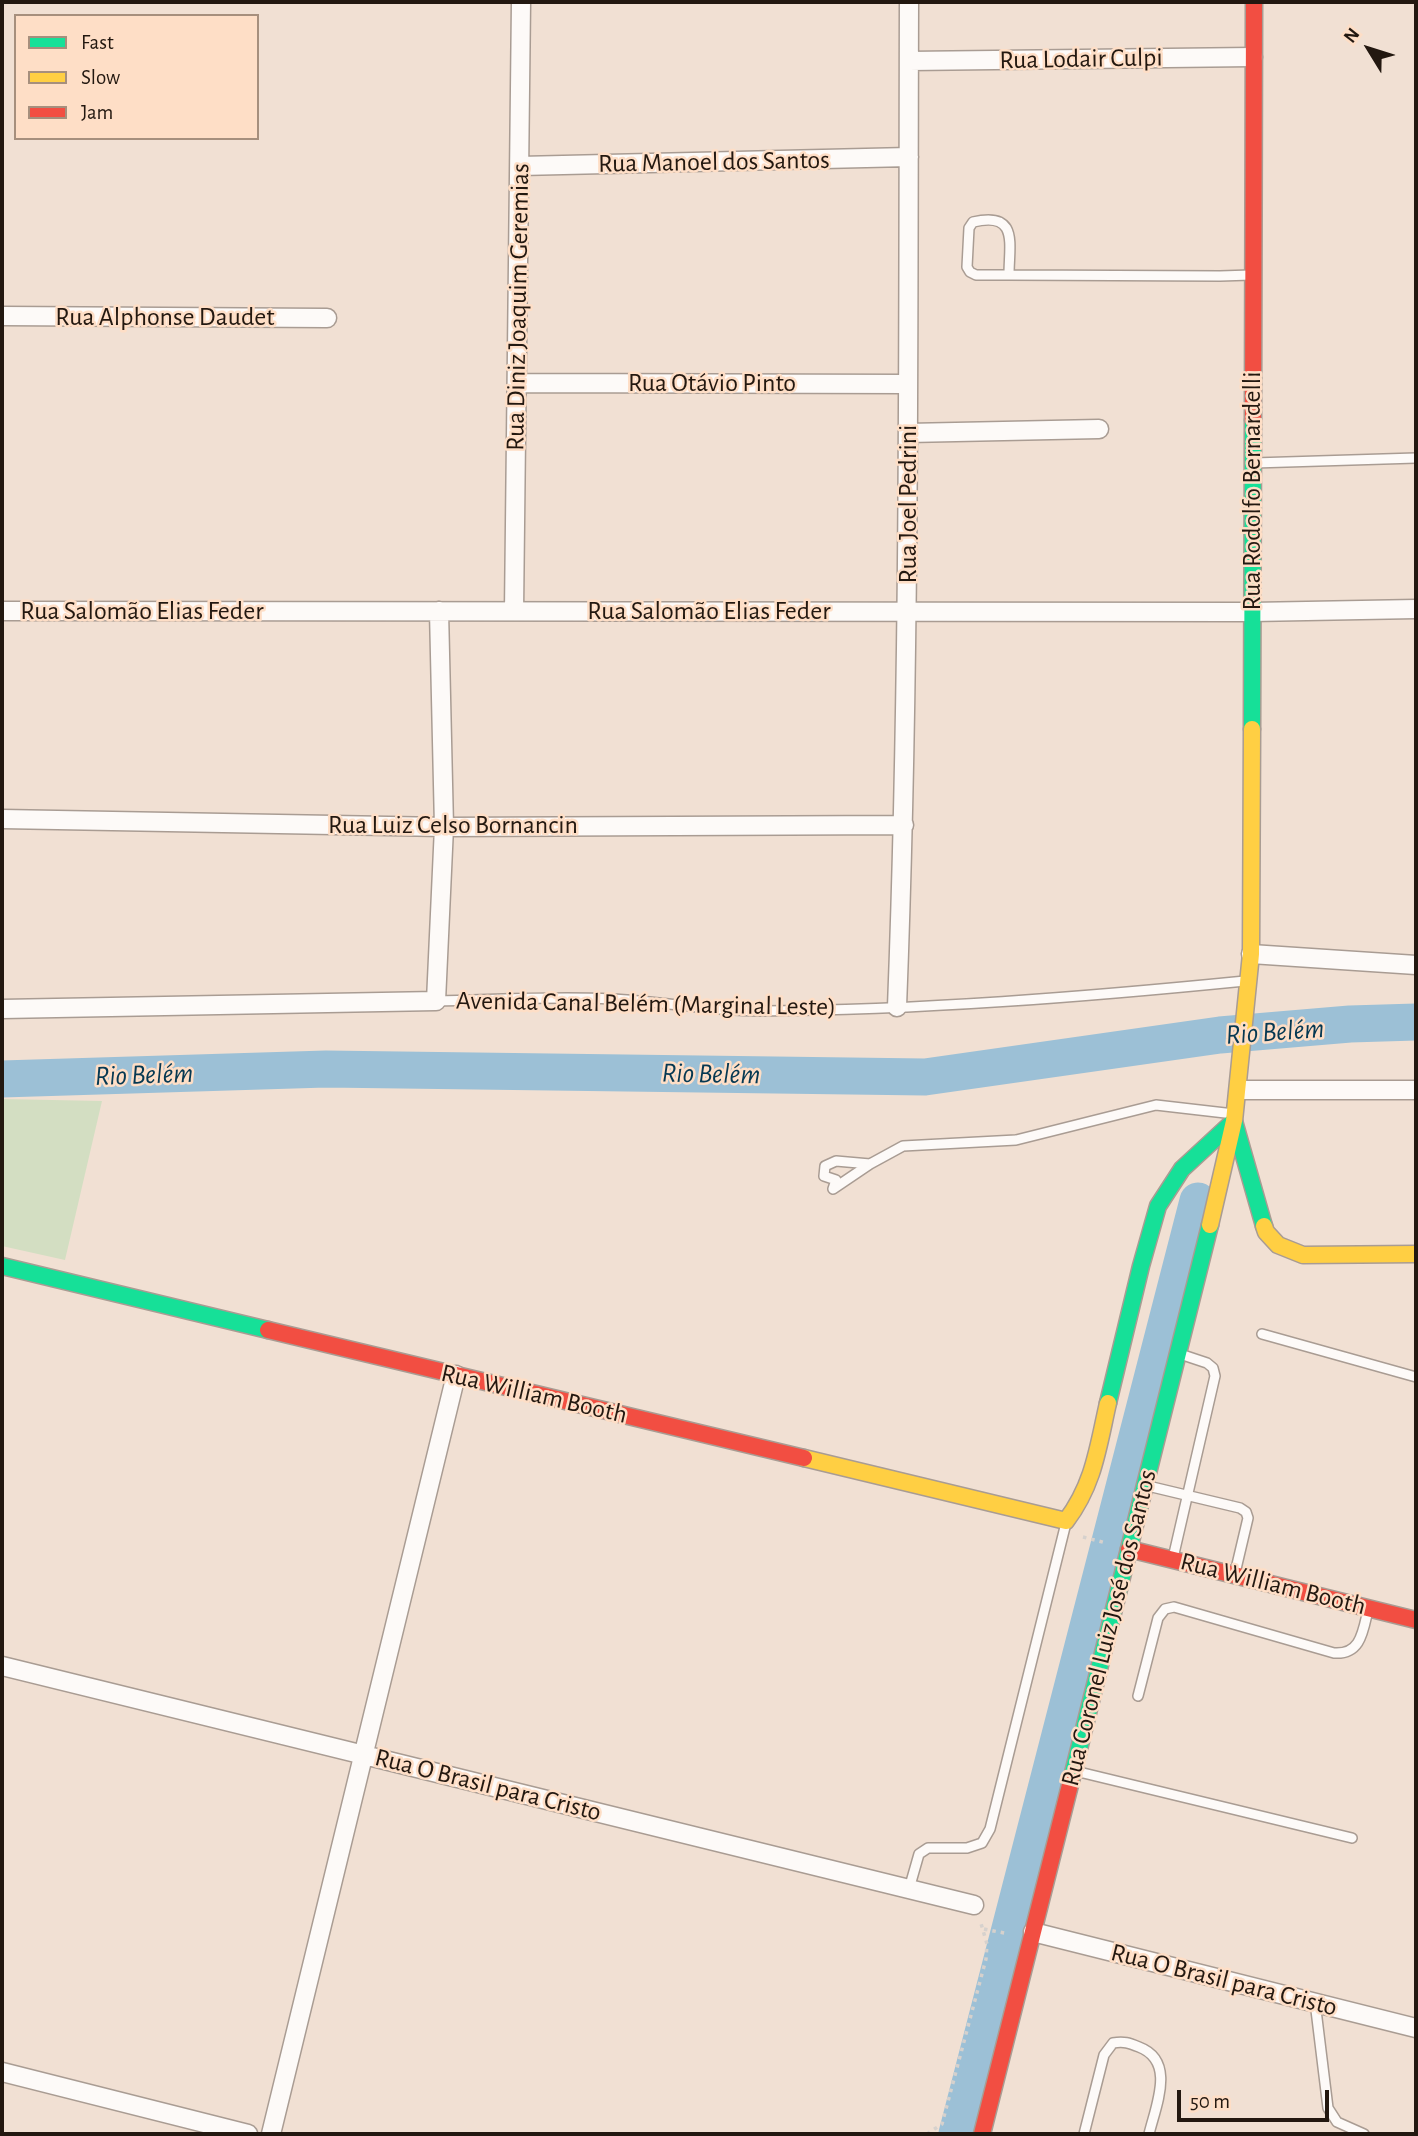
<!DOCTYPE html>
<meta charset="utf-8">
<style>
body{margin:0}
#map{position:relative;width:1418px;height:2136px;overflow:hidden;background:#f1e0d3;font-family:"Alegreya Sans",sans-serif}
canvas{display:block}
.frame{position:absolute;inset:0;border:4px solid #231810;pointer-events:none}
.legend{position:absolute;left:14px;top:14px;width:245px;height:126px;box-sizing:border-box;background:#fedec6;border:2px solid #a68f7d;margin:0;padding:9px 12px;list-style:none;font-size:21px;color:#231810}
.legend li{display:flex;align-items:center;gap:14px;height:35px}
.legend b{width:35px;border:2px solid #a68f7d}
.north{position:absolute;left:1334px;top:14px;width:70px;height:70px;-webkit-text-stroke:5px #fedec6;paint-order:stroke;rotate:308deg;font-size:19px;font-weight:700;line-height:28px;text-align:center;color:#231810}
.north::after{content:'';display:block;margin:auto;width:24px;height:32px;background:#231810;clip-path:polygon(50% 0,100% 100%,50% 72%,0 100%)}
.scale{position:absolute;left:1177px;top:2090px;width:152px;height:32px;box-sizing:border-box;border:4px solid #231810;border-top:0;padding-left:9px;font-size:21px;line-height:24px;white-space:nowrap;color:#231810;-webkit-text-stroke:5px #fedec6;paint-order:stroke}
</style>
<div id="map">
<canvas width="1418" height="2136"></canvas>
<div class="frame"></div>
<ul class="legend">
<li><b style="height:9px;background:#16e098"></b>Fast</li>
<li><b style="height:9px;background:#ffcf43"></b>Slow</li>
<li><b style="height:9px;background:#f24e42"></b>Jam</li>
</ul>
<div class="north">N</div>
<div class="scale">50 m</div>
</div>
<script>
const context = document.querySelector('canvas').getContext('2d');
context.lineJoin = 'round';
function fill(path, color) {
  context.fillStyle = color;
  context.fill(path, 'evenodd');
}
function stroke(path, color, width, dash) {
  context.strokeStyle = color;
  context.lineWidth = width;
  context.lineCap = dash ? 'butt' : 'round';
  context.setLineDash(dash || []);
  context.stroke(path);
}
function write(font, color, halo, rows, align = 'center') {
  context.font = font + ' "Alegreya Sans",sans-serif';
  context.lineWidth = 5;
  context.setLineDash([]);
  context.textBaseline = 'middle';
  context.strokeStyle = halo;
  context.fillStyle = color;
  for (const [text, x, y, turn = 0] of rows) {
    context.save();
    context.translate(x, y);
    context.rotate((+turn || 0) * Math.PI / 180);
    context.textAlign = isNaN(turn) ? turn : align;
    if (halo) context.strokeText(text, 0, 0);
    context.fillText(text, 0, 0);
    context.restore();
  }
}
fill(new Path2D(`
 M 2,1099 L 102,1101 L 65,1260 L 2,1246 Z`), '#d3dec2');
stroke(new Path2D(`
 M 2,1079 L 326,1069 L 925,1077 L 1220,1035 L 1350,1024 L 1416,1022
 M 957,2134 L 1198,1201`), '#9cc0d6', 37);
const lane = new Path2D(`
 M 1009,275 C 1009,244 1019,211 973,222 L 969,228 L 967,267 L 970,272 L 976,275 L 1009,275 L 1220,276 L 1251,275
 M 1254,463 L 1416,458
 M 436,1001 C 494,1000 553,996 611,999 C 661,1001 709,1011 759,1011 C 921,1010 1084,997 1245,981
 M 870,1164 L 833,1189 L 836,1180 L 824,1176 L 825,1166 L 836,1161 L 870,1164 L 903,1146 L 1016,1140 L 1156,1105 L 1234,1114
 M 1262,1334 L 1416,1377
 M 1148,1486 L 1240,1508 L 1246,1512 L 1248,1518 L 1235,1573
 M 1173,1558 L 1215,1376 L 1213,1368 L 1207,1363 L 1180,1354
 M 1138,1696 L 1158,1618 L 1165,1609 L 1174,1607 L 1334,1653 C 1361,1655 1363,1631 1368,1610
 M 1075,1771 L 1352,1838
 M 909,1889 L 919,1854 L 928,1848 L 967,1848 L 982,1843 L 990,1829 L 1066,1523
 M 1315,2002 L 1328,2108 L 1337,2122 L 1364,2134
 M 1084,2134 L 1104,2055 L 1113,2043 C 1124,2041 1129,2043 1139,2047 C 1176,2061 1156,2105 1149,2134`);
const street = new Path2D(`
 M 909,61 L 1253,57
 M 520,166 L 909,157
 M 2,316 L 327,318
 M 517,383 L 908,384
 M 908,433 L 1099,429
 M 2,611 L 1252,612 L 1416,609
 M 514,611 L 521,2
 M 2,819 L 444,827 L 904,825
 M 1251,954 L 1416,965
 M 897,1007 C 910,672 908,337 909,2
 M 2,1009 L 436,1001 L 444,827 L 439,611
 M 1239,1090 L 1416,1090
 M 2,1666 L 974,1905
 M 1033,1932 L 1416,2028
 M 2,2072 L 248,2134
 M 271,2134 L 456,1375`);
const fast = new Path2D(`
 M 1252,729 L 1253,420
 M 2,1266 L 268,1330
 M 1108,1403 L 1141,1266 L 1158,1206 L 1182,1169 L 1234,1121 L 1264,1226
 M 1071,1781 L 1210,1225`);
const slow = new Path2D(`
 M 1210,1225 L 1234,1121 L 1251,954 L 1252,729
 M 1264,1226 L 1266,1232 L 1278,1245 L 1303,1255 L 1416,1254
 M 804,1458 L 1066,1521 C 1094,1484 1098,1447 1108,1403`);
const jam = new Path2D(`
 M 1253,420 L 1254,2
 M 268,1330 L 804,1458
 M 1129,1549 L 1416,1620
 M 982,2134 L 1071,1781`);
stroke(lane, '#a99c93', 12);
stroke(street, '#a99c93', 21);
stroke(fast, '#a99c93', 19);
stroke(slow, '#a99c93', 19);
stroke(jam, '#a99c93', 19);
stroke(new Path2D(`
 M 1083,1537 L 1106,1543
 M 984,1929 L 1009,1934
 M 927,2134 L 942,2124 L 986,1959 L 987,1944 L 980,1920`), '#d6d1cd', 3.5, [3.5, 5]);
stroke(lane, '#fdfaf8', 9);
stroke(street, '#fdfaf8', 18);
stroke(fast, '#16e098', 16);
stroke(slow, '#ffcf43', 16);
stroke(jam, '#f24e42', 16);
write('26px', '#231810', '#fedec6', [
 ["Rua Lodair Culpi",1081,59,-1],
 ["Rua Manoel dos Santos",714,162,-1],
 ["Rua Diniz Joaquim Geremias",518,307,-89],
 ["Rua Alphonse Daudet",165,317],
 ["Rua Otávio Pinto",712,383],
 ["Rua Rodolfo Bernardelli",1252,491,-90],
 ["Rua Joel Pedrini",908,504,-90],
 ["Rua Salomão Elias Feder",142,611],
 ["Rua Salomão Elias Feder",709,611],
 ["Rua Luiz Celso Bornancin",453,825],
 ["Avenida Canal Belém (Marginal Leste)",646,1004,1],
 ["Rua William Booth",534,1394,13],
 ["Rua William Booth",1273,1584,14],
 ["Rua Coronel Luiz José dos Santos",1109,1628,-76],
 ["Rua O Brasil para Cristo",488,1785,14],
 ["Rua O Brasil para Cristo",1224,1980,14]
]);
write('italic 28px', '#053852', '#fedec6', [
 ["Rio Belém",1275,1032,-4],
 ["Rio Belém",711,1074,1],
 ["Rio Belém",144,1075,-2]
]);
</script>
